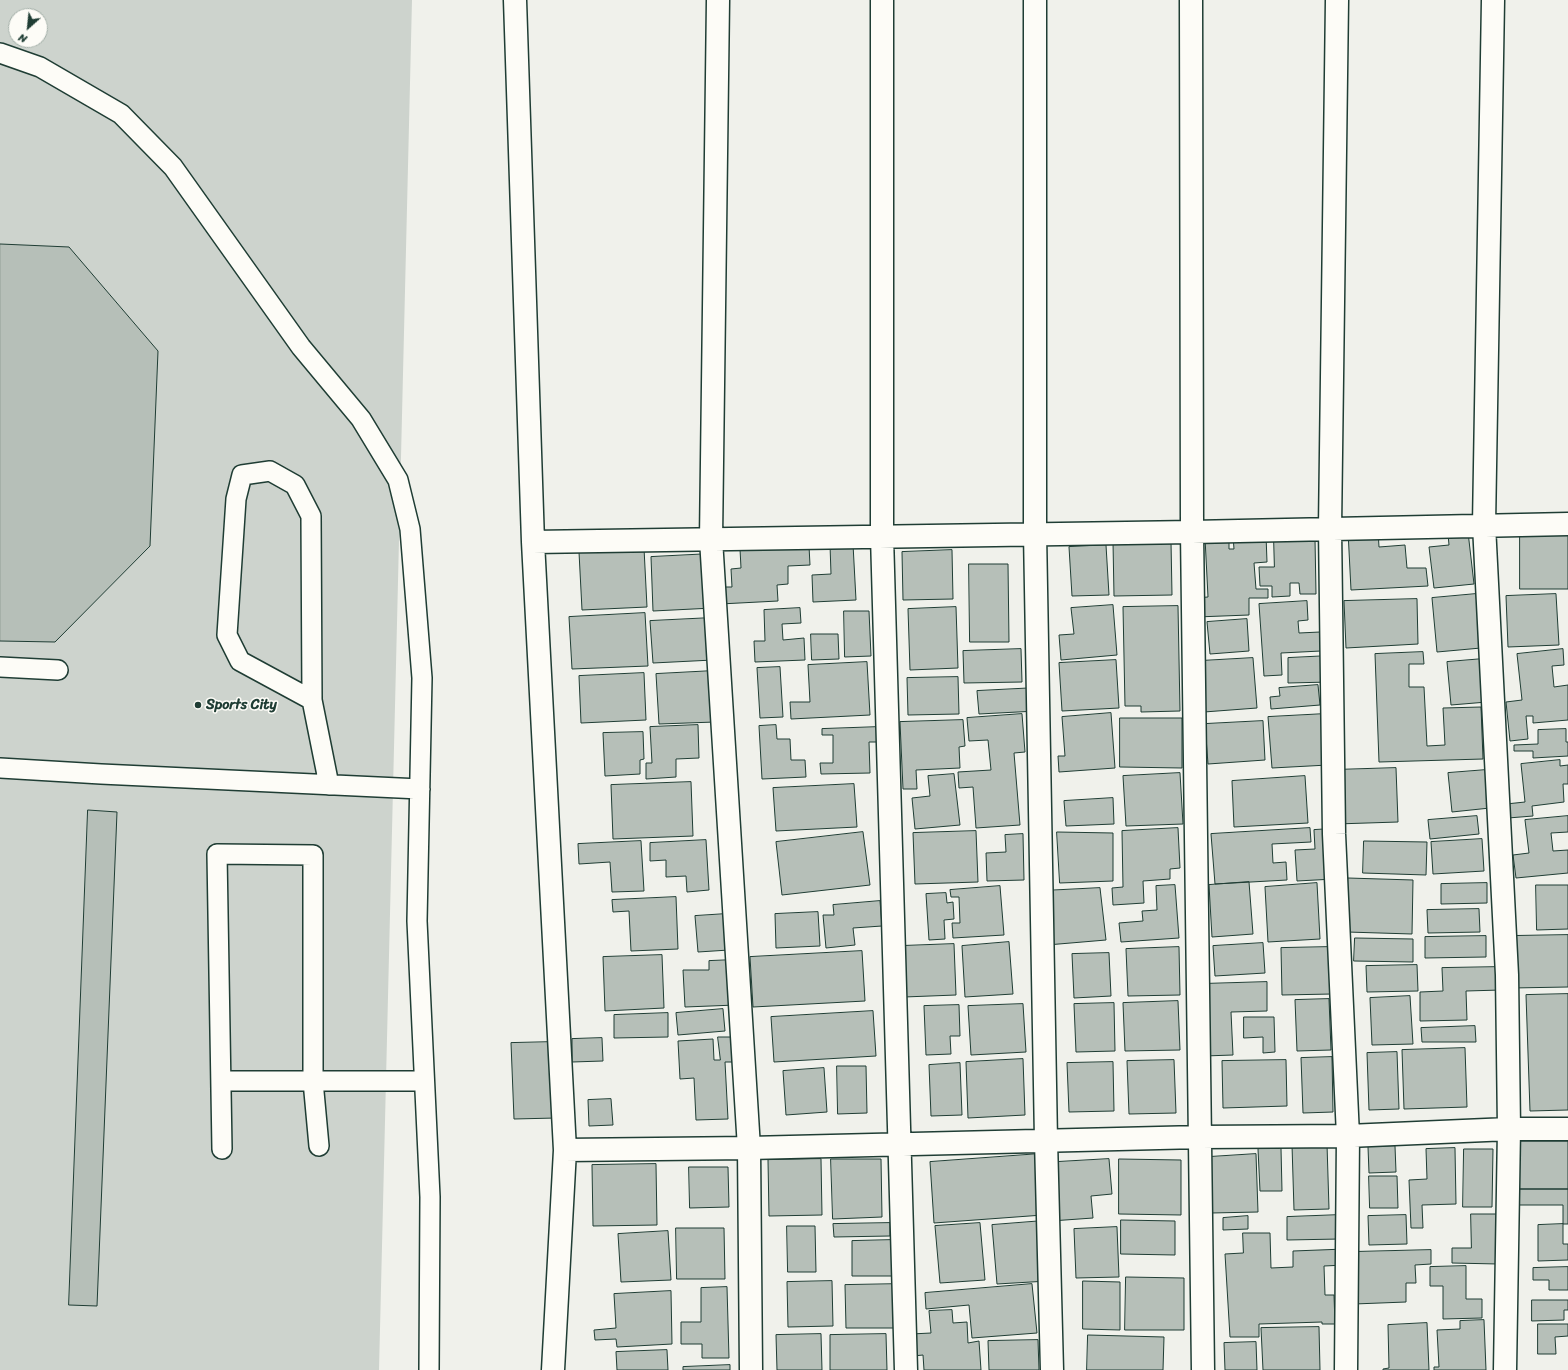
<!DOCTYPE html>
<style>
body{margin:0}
#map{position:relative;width:1568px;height:1370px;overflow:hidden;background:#f0f1eb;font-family:Sriracha,sans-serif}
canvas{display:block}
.north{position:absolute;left:8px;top:8px;width:40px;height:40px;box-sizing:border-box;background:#fdfcf7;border:1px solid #a4b0a9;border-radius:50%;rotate:207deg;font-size:11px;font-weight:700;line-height:16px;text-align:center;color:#1f3d34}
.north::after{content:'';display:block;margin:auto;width:14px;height:18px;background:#1f3d34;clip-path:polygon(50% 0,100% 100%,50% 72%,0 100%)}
</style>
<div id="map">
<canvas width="1568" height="1370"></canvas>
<div class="north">N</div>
</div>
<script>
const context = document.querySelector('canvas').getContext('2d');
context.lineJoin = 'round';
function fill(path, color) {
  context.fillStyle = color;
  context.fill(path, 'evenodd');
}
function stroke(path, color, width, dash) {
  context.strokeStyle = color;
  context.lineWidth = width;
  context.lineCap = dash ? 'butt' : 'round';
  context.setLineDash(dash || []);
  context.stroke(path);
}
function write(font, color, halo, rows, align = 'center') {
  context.font = font + ' Sriracha,sans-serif';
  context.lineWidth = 3;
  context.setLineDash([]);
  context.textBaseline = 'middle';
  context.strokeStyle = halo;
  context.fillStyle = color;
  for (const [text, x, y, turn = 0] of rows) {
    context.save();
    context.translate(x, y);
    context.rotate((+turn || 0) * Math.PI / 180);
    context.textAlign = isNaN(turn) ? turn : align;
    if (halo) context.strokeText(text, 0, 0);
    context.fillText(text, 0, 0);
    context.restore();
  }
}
fill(new Path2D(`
 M 0,0 L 412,0 L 379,1370 L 0,1370 ZM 16,16 L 40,16 L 40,40 L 16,40 Z`), '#cdd3cd');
const building = new Path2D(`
 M 0,244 L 69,247 L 158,351 L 150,546 L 55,642 L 0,641 Z
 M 1378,530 L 1379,547 L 1405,545 L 1407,568 L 1426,568 L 1428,586 L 1351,590 L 1348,531 Z
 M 1468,532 L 1474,584 L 1434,588 L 1429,547 L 1449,545 L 1448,534 Z
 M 1520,532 L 1568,532 L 1568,589 L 1520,589 Z
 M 1266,535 L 1267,562 L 1254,563 L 1256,589 L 1268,589 L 1268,598 L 1249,598 L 1249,615 L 1196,617 L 1195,598 L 1208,597 L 1205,538 L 1229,537 L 1229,549 L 1234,549 L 1233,536 Z
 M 1274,539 L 1315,539 L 1316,594 L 1300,594 L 1299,583 L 1290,583 L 1290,596 L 1272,597 L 1272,586 L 1260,586 L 1259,567 L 1274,567 Z
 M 1171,541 L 1172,595 L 1114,596 L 1113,542 Z
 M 853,544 L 856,600 L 813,602 L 812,575 L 831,574 L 830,545 Z
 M 1106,545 L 1109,595 L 1072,596 L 1069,547 Z
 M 809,546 L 810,565 L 788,566 L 788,584 L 777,585 L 778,601 L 720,604 L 720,587 L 732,587 L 731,569 L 741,568 L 740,549 Z
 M 644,548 L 647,607 L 582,610 L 579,552 Z
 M 952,550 L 953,599 L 903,600 L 902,552 Z
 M 710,554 L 713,608 L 653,611 L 651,557 Z
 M 969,564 L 1008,564 L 1009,642 L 970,642 Z
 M 1476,594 L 1481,648 L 1437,652 L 1432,598 Z
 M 1556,594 L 1559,645 L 1508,647 L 1506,596 Z
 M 1417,599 L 1418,644 L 1346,648 L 1344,601 Z
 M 1307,601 L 1308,620 L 1298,621 L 1299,633 L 1320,632 L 1321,651 L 1281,653 L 1282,675 L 1264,676 L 1259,604 Z
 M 1113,605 L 1117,655 L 1061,660 L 1059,635 L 1074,634 L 1071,608 Z
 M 1178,606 L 1180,711 L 1141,712 L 1141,706 L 1125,706 L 1123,607 Z
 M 956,607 L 958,668 L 910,670 L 908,609 Z
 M 800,608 L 801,623 L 782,624 L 783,640 L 804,638 L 805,660 L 755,662 L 754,641 L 765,641 L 764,610 Z
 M 844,611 L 869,611 L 871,656 L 845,657 Z
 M 645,613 L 648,666 L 572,669 L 569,617 Z
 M 711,618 L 713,660 L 653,663 L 650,621 Z
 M 1247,619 L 1249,651 L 1210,654 L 1207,622 Z
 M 811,634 L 838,634 L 839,659 L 812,660 Z
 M 1021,649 L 1022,682 L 964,683 L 963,651 Z
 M 1563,649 L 1564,665 L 1552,666 L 1554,687 L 1568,685 L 1568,720 L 1533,723 L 1533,716 L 1526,716 L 1528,739 L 1510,741 L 1506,702 L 1522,700 L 1517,654 Z
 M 1423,652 L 1424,664 L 1409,664 L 1409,687 L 1424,687 L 1427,746 L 1445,745 L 1443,708 L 1481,707 L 1483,759 L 1379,762 L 1375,654 Z
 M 1329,656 L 1330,682 L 1288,683 L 1288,658 Z
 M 1253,658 L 1257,708 L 1204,712 L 1200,661 Z
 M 1483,659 L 1487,702 L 1451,705 L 1447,662 Z
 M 1116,660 L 1119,708 L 1062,711 L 1059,663 Z
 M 867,662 L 870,715 L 791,719 L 790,702 L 810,702 L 808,665 Z
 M 780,667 L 783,717 L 760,718 L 757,668 Z
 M 713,671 L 715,722 L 659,724 L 656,674 Z
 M 644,673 L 646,720 L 581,723 L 579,676 Z
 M 958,677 L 959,714 L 908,715 L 907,678 Z
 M 1318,685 L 1320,705 L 1271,709 L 1270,697 L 1280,696 L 1279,688 Z
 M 1036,688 L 1037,711 L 979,714 L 977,691 Z
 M 1111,713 L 1115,768 L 1059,772 L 1058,756 L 1065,756 L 1062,717 Z
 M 1022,714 L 1025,752 L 1014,753 L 1020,825 L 976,828 L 973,787 L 959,788 L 958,772 L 991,770 L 988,740 L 969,741 L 967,718 Z
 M 1325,714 L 1328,765 L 1272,768 L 1268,717 Z
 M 1120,718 L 1182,718 L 1182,768 L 1120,767 Z
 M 963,720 L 965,746 L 959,747 L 960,768 L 916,770 L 917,789 L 903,789 L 900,722 Z
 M 1263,721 L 1265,760 L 1208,764 L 1205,724 Z
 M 698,725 L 699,758 L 676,759 L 676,777 L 646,779 L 646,763 L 652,763 L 650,727 Z
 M 776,725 L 777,739 L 790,739 L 791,760 L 805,760 L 806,777 L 762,779 L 759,726 Z
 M 879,727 L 879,742 L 869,742 L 870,773 L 821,774 L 820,763 L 833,763 L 833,735 L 822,735 L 822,729 Z
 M 1566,729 L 1566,742 L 1568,742 L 1568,756 L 1533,758 L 1533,751 L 1514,751 L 1514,745 L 1538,744 L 1538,730 Z
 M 643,732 L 644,759 L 640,760 L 640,774 L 605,776 L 603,733 Z
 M 1560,760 L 1560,766 L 1568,765 L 1568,784 L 1563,784 L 1564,802 L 1532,806 L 1533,816 L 1508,818 L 1506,804 L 1525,802 L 1521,764 Z
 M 1396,768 L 1398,822 L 1336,824 L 1333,770 Z
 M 1486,770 L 1490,808 L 1452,812 L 1448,773 Z
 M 1180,773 L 1183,824 L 1126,826 L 1123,776 Z
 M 954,774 L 960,825 L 915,829 L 912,798 L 930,796 L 928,776 Z
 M 1305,776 L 1308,823 L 1234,827 L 1232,781 Z
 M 691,782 L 693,836 L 613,839 L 611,785 Z
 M 854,784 L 857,827 L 776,831 L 773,788 Z
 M 1113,798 L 1114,824 L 1066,826 L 1064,801 Z
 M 88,810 L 117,812 L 97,1306 L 69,1305 Z
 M 1477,816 L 1479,834 L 1430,839 L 1428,820 Z
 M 1568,816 L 1568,832 L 1551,833 L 1553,851 L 1568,850 L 1568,873 L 1516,878 L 1513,855 L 1529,853 L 1525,820 Z
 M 1178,828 L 1180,868 L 1170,869 L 1170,879 L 1143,881 L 1144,903 L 1113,905 L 1112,888 L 1123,887 L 1122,831 Z
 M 1310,828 L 1311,842 L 1272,844 L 1273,863 L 1286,862 L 1287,880 L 1215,884 L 1211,834 Z
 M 1331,829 L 1334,879 L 1297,881 L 1295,850 L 1315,849 L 1314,830 Z
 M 976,831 L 978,882 L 915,884 L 913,833 Z
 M 863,832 L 870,885 L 782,895 L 776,842 Z
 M 1057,832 L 1113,833 L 1113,881 L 1060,883 Z
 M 1023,834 L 1024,880 L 987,881 L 986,853 L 1006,852 L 1005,835 Z
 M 1482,839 L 1484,871 L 1433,874 L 1431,842 Z
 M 706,840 L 709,890 L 687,892 L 686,876 L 666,877 L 666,860 L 650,861 L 650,843 Z
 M 641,841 L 644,891 L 612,892 L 610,862 L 579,864 L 578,844 Z
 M 1364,841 L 1427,842 L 1426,875 L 1363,873 Z
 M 1348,878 L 1413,880 L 1412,934 L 1347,932 Z
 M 1249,882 L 1253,934 L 1212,937 L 1209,885 Z
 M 1317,883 L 1320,939 L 1268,942 L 1265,887 Z
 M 1487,883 L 1487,903 L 1441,904 L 1441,884 Z
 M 1175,885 L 1179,938 L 1121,942 L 1119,923 L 1143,921 L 1142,911 L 1157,910 L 1156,886 Z
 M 1536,885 L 1568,885 L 1568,929 L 1537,930 Z
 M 1000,886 L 1004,935 L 953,938 L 952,923 L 960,923 L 959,897 L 951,897 L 950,890 Z
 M 1100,888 L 1106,940 L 1047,945 L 1042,891 Z
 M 946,893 L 947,903 L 953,902 L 954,919 L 944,920 L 945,939 L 929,940 L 926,894 Z
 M 676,897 L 678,949 L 631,951 L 629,911 L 613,912 L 612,900 Z
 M 880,901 L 882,926 L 853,928 L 855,945 L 826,948 L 823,915 L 834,915 L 833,905 Z
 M 1479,909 L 1480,932 L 1428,933 L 1427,910 Z
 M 818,912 L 820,946 L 776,948 L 775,914 Z
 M 726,914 L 729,950 L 698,952 L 695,916 Z
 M 1568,935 L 1568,987 L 1512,988 L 1511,936 Z
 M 1486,936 L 1486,957 L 1425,958 L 1425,937 Z
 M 1355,938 L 1413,939 L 1413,962 L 1354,961 Z
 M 1009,942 L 1013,994 L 965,997 L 962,946 Z
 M 1263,943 L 1265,973 L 1215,976 L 1213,946 Z
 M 954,944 L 956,995 L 904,997 L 901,946 Z
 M 1179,947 L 1180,995 L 1128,996 L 1126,949 Z
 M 1330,947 L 1332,994 L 1282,995 L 1281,948 Z
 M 862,951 L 865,1001 L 753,1007 L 750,957 Z
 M 1109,953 L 1111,996 L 1074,998 L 1072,954 Z
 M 662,955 L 664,1008 L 605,1011 L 603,957 Z
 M 734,960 L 736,1005 L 685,1007 L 683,970 L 709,970 L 709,961 Z
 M 1417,965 L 1418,991 L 1367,992 L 1366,966 Z
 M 1500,967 L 1501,990 L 1466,991 L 1467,1020 L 1420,1021 L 1420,992 L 1443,991 L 1442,968 Z
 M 1267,982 L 1267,1011 L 1231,1012 L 1233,1055 L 1204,1056 L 1201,984 Z
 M 1568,994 L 1568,1110 L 1530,1111 L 1526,995 Z
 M 1410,996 L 1413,1044 L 1372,1045 L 1370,998 Z
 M 1329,999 L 1331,1050 L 1297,1051 L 1295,1000 Z
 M 1178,1001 L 1180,1050 L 1125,1051 L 1123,1003 Z
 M 1114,1003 L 1115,1051 L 1076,1052 L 1074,1004 Z
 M 1023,1004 L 1026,1052 L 971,1055 L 968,1006 Z
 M 959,1005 L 960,1036 L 950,1036 L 951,1054 L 926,1055 L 924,1006 Z
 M 723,1009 L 725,1031 L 678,1035 L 676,1013 Z
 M 873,1011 L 876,1056 L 774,1062 L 771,1017 Z
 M 668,1013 L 668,1037 L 614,1038 L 614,1015 Z
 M 1244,1017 L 1274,1017 L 1275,1052 L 1263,1053 L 1263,1037 L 1244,1038 Z
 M 1475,1026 L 1476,1042 L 1422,1042 L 1421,1028 Z
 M 718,1037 L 734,1037 L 736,1062 L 725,1062 L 728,1119 L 696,1120 L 694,1078 L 680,1079 L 678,1041 L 713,1039 L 714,1060 L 720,1060 Z
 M 602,1038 L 603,1061 L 572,1062 L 572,1039 Z
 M 553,1042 L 556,1118 L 514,1119 L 511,1043 Z
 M 1465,1048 L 1467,1107 L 1404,1109 L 1402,1050 Z
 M 1397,1052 L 1399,1109 L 1369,1110 L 1367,1053 Z
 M 1332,1057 L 1333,1112 L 1303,1113 L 1301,1058 Z
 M 1023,1059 L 1025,1115 L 968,1118 L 966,1062 Z
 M 1174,1060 L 1176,1113 L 1129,1114 L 1127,1061 Z
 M 1286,1060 L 1287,1106 L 1223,1108 L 1222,1061 Z
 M 1113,1062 L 1114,1111 L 1069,1112 L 1067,1063 Z
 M 960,1063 L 962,1115 L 931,1116 L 929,1065 Z
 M 837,1066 L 866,1066 L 867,1113 L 838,1114 Z
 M 824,1068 L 827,1112 L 786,1115 L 783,1071 Z
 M 611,1099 L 613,1125 L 589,1126 L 588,1100 Z
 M 1515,1141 L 1568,1141 L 1568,1189 L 1515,1189 Z
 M 1327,1144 L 1329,1209 L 1294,1210 L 1292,1145 Z
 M 1395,1146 L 1396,1172 L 1369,1173 L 1368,1147 Z
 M 1281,1148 L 1282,1191 L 1260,1191 L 1258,1149 Z
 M 1455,1148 L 1456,1204 L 1422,1205 L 1423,1228 L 1411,1228 L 1409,1180 L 1427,1179 L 1426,1149 Z
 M 1464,1149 L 1493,1149 L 1492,1207 L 1463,1207 Z
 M 1039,1154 L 1043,1215 L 934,1223 L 930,1162 Z
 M 1256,1154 L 1258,1212 L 1211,1213 L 1209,1157 Z
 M 821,1159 L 822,1215 L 769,1216 L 768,1160 Z
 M 831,1159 L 881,1159 L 882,1217 L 833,1219 Z
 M 1109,1159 L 1112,1194 L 1091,1196 L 1093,1218 L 1051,1221 L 1050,1199 L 1059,1198 L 1057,1162 Z
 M 1119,1159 L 1181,1160 L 1181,1215 L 1119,1214 Z
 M 656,1164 L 657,1225 L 593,1226 L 592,1165 Z
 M 689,1167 L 728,1167 L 729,1207 L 690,1208 Z
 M 1369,1176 L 1397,1176 L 1398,1208 L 1370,1208 Z
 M 1515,1189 L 1568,1189 L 1568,1224 L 1563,1224 L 1563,1205 L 1515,1205 Z
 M 1471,1214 L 1498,1214 L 1498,1264 L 1452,1263 L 1452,1248 L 1471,1248 Z
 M 1340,1215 L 1340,1239 L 1287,1240 L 1287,1217 Z
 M 1406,1215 L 1407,1244 L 1369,1245 L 1368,1216 Z
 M 1248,1216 L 1248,1229 L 1223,1230 L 1223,1218 Z
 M 1121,1220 L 1175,1221 L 1175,1255 L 1121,1254 Z
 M 1043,1221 L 1048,1281 L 997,1284 L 992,1225 Z
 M 890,1223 L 890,1236 L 834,1237 L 833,1224 Z
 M 980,1223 L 985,1280 L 940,1283 L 935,1226 Z
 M 1563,1224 L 1563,1244 L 1568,1244 L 1568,1260 L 1538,1261 L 1538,1225 Z
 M 787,1226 L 815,1226 L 816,1272 L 788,1272 Z
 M 1117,1227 L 1119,1277 L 1076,1278 L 1074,1229 Z
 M 676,1228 L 724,1228 L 725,1279 L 677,1279 Z
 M 668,1231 L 671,1280 L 621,1282 L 618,1234 Z
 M 1243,1233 L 1270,1233 L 1271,1268 L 1293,1267 L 1293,1251 L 1345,1249 L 1345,1265 L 1324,1266 L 1325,1295 L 1334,1295 L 1335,1324 L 1322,1324 L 1322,1322 L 1259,1324 L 1259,1337 L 1230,1337 L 1225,1254 L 1243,1253 Z
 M 893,1240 L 894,1276 L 852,1276 L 852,1241 Z
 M 1431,1250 L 1431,1264 L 1415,1265 L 1416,1283 L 1406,1283 L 1406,1302 L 1354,1304 L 1352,1252 Z
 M 1466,1266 L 1466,1299 L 1482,1299 L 1482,1318 L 1443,1319 L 1443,1286 L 1430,1286 L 1430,1267 Z
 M 1568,1267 L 1568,1290 L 1549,1290 L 1549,1280 L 1533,1280 L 1533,1268 Z
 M 1126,1277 L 1184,1278 L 1184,1330 L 1125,1330 Z
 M 832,1281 L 833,1326 L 788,1327 L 787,1282 Z
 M 1083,1281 L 1120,1282 L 1120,1330 L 1083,1329 Z
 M 901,1284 L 901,1328 L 846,1328 L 845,1285 Z
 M 1032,1284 L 1037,1333 L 972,1338 L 969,1305 L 926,1309 L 925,1293 Z
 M 727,1287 L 729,1358 L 702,1358 L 702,1344 L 681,1344 L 681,1322 L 701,1322 L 701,1288 Z
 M 671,1291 L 672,1344 L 617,1347 L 616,1339 L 595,1340 L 594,1330 L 616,1328 L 614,1294 Z
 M 1532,1300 L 1568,1300 L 1568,1310 L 1564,1310 L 1564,1320 L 1532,1321 Z
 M 952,1310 L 953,1323 L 967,1322 L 968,1343 L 979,1341 L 981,1370 L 924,1370 L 923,1355 L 913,1356 L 911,1334 L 931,1333 L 929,1311 Z
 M 1484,1320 L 1486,1370 L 1434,1370 L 1434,1367 L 1439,1367 L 1437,1330 L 1460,1329 L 1460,1321 Z
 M 1427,1323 L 1429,1370 L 1383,1370 L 1383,1369 L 1389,1368 L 1388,1325 Z
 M 1538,1324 L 1568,1324 L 1568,1336 L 1555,1337 L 1556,1354 L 1538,1354 Z
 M 1319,1327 L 1320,1370 L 1263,1370 L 1261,1328 Z
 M 821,1334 L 822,1370 L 777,1370 L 776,1335 Z
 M 886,1334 L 887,1370 L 830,1370 L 830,1335 Z
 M 1088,1335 L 1164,1337 L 1163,1370 L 1087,1370 Z
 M 1038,1340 L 1039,1370 L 989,1370 L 988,1341 Z
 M 1256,1342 L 1257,1370 L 1225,1370 L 1224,1343 Z
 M 667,1350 L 668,1370 L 617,1370 L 616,1352 Z
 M 730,1365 L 730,1370 L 683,1370 L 683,1367 Z`);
fill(building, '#b6bfb8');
stroke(building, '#1f3d34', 1);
const lane = new Path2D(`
 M 0,53 L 40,67 L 121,114 L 173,167 L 301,347 L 361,419 L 398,480 L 410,529 L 422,678 L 417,921 L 430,1197 L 429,1370
 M 0,667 L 58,670
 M 312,700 L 240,661 L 227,635 L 236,499 L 242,475 L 270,471 L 295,485 L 311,516 L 312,700 L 329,785
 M 0,768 L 101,774 L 420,789
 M 221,1081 L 424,1081
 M 222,1149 L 217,854 L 313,855 L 313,1081 L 319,1146`);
const street = new Path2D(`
 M 515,0 L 533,542 L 565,1150 L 553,1370
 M 718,0 L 711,539 L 749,1148 L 751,1370
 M 882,0 L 882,536 L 906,1370
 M 1035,0 L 1035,533 L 1046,1140 L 1052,1370
 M 1191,0 L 1192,532 L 1203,1370
 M 1337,0 L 1330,528 L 1334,834 L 1348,1136 L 1346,1370
 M 1493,0 L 1484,525 L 1507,975 L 1509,1129 L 1505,1370
 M 533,542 L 1192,532 L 1568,524
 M 565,1150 L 749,1148 L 1200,1137 L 1348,1136 L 1509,1129 L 1568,1129`);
stroke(lane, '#1f3d34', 22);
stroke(street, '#1f3d34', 25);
stroke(lane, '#fdfcf7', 19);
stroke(street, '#fdfcf7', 22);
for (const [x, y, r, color] of [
 [198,705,4,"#1f3d34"]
]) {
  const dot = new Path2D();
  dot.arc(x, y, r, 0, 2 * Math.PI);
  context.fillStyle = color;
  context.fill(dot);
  stroke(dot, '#fdfcf7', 1.5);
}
write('bold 14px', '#1f3d34', '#fdfcf7', [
 ["Sports City",206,705]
], 'left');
</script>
